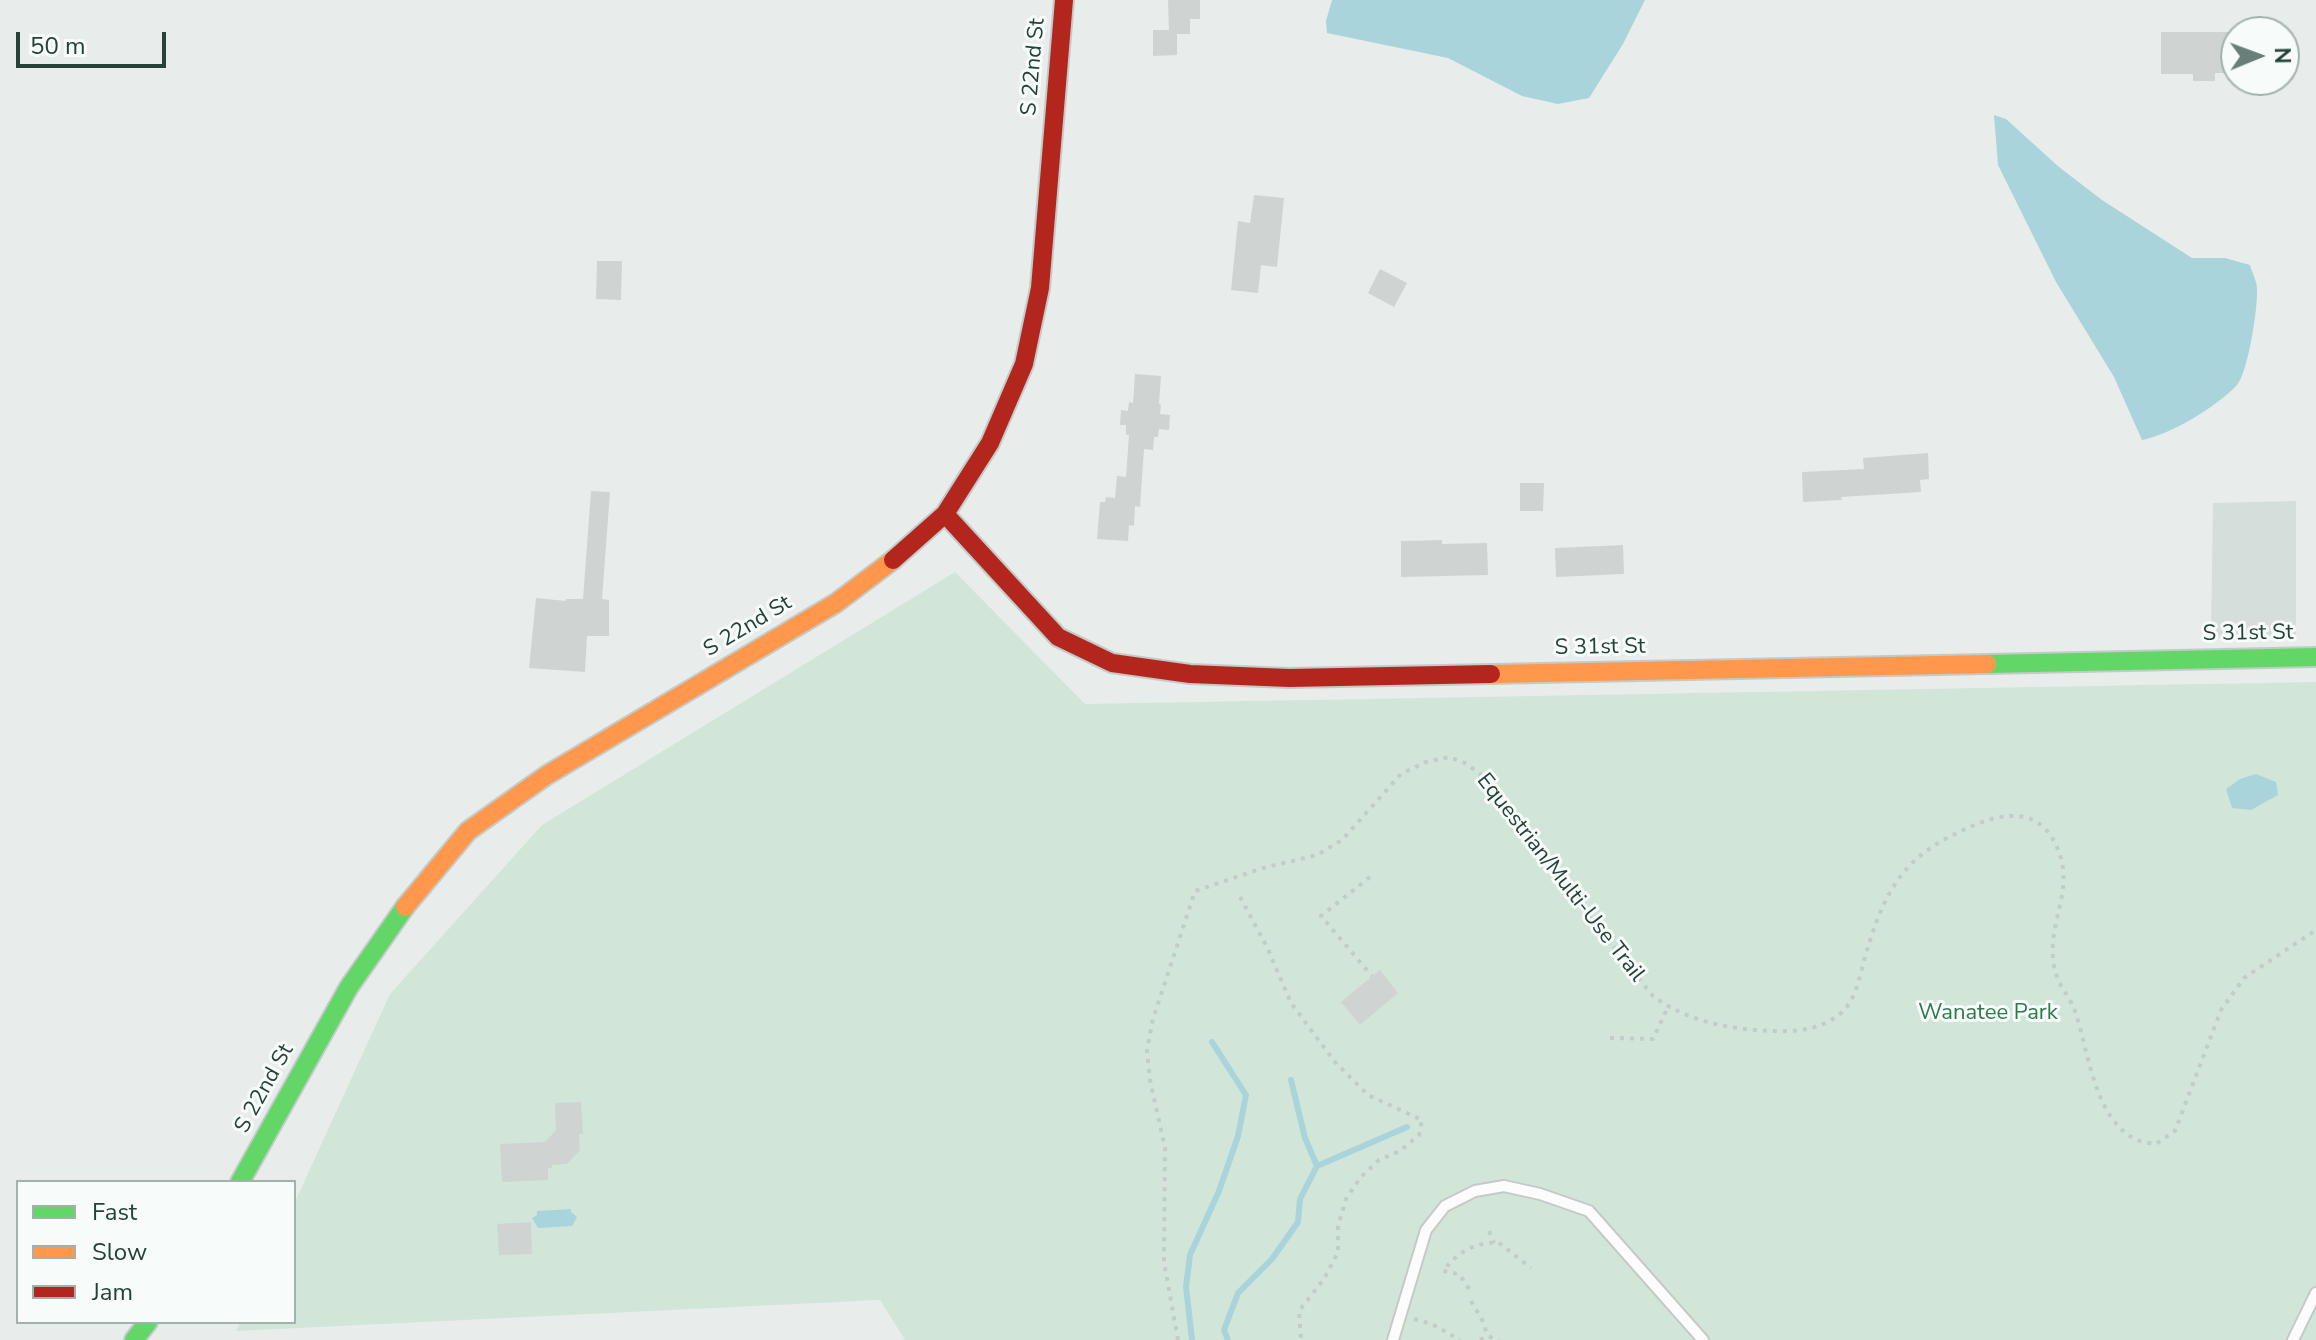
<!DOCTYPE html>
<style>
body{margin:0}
#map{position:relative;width:2316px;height:1340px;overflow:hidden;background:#e8edeb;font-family:"Nunito Sans",sans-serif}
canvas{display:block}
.legend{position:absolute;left:16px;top:1180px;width:280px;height:144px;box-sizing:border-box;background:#f7fbf9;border:2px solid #a3b1ad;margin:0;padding:10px 14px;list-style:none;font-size:24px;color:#24423a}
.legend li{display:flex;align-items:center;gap:16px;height:40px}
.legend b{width:40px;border:2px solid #a3b1ad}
.north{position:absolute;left:2220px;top:16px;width:80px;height:80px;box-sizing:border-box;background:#f7fbf9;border:2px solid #a3b1ad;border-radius:50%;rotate:89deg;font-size:22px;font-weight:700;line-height:32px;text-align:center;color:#24423a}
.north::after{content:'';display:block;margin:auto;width:28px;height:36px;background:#697e78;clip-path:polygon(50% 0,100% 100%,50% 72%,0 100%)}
.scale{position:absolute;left:16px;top:32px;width:150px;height:36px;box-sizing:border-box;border:4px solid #24423a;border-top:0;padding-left:10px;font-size:24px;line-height:28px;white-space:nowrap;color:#24423a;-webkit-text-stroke:6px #f7fbf9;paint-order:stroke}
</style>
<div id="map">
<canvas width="2316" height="1340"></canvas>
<ul class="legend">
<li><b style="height:10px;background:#63d668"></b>Fast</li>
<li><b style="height:10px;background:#ff974d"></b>Slow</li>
<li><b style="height:10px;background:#b3261e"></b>Jam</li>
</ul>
<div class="north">N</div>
<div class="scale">50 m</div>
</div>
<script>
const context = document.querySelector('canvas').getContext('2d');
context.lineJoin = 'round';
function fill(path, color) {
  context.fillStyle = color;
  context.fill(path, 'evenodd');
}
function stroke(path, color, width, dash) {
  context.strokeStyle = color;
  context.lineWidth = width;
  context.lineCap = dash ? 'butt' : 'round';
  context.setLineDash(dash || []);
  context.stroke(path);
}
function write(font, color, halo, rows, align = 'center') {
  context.font = font + ' "Nunito Sans",sans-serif';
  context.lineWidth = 6;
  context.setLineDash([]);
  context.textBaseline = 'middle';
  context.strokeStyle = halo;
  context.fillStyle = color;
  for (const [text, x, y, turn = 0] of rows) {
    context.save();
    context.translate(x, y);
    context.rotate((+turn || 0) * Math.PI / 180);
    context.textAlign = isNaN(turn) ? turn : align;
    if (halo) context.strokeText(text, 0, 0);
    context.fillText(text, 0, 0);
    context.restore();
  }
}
fill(new Path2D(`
 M 2296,501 L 2296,636 L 2211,638 L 2213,503 Z`), '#d6dedb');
fill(new Path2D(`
 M 955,572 L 1085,704 L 2316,682 L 2316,1340 L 905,1340 L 880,1300 L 236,1331 L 240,1322 L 294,1322 L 294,1204 L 390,994 L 542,825 Z`), '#d1e6d8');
fill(new Path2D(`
 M 1332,0 L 1645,0 L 1623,44 L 1589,98 L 1558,104 L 1522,96 L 1448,58 L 1327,33 L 1326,21 Z
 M 1994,115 L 2006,119 L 2059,167 L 2102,200 L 2192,258 L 2225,258 L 2250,265 C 2252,273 2257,281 2257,289 C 2258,308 2248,372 2237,385 C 2216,407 2172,434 2142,440 L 2114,377 L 2056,282 L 1998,165 Z
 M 2256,774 L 2276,782 L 2278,795 L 2251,810 L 2232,808 L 2226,789 L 2240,779 Z
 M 571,1209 L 571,1212 L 577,1217 L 572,1226 L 538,1228 L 532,1218 L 537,1215 L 537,1211 Z`), '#a9d4db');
stroke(new Path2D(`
 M 1291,1080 L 1305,1138 L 1317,1166
 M 1192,1340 L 1186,1287 L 1190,1255 L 1219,1191 L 1238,1136 L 1246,1095 L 1212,1042
 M 1228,1340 L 1224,1330 L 1238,1293 L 1272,1259 L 1298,1222 L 1300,1199 L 1317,1166 L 1407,1127`), '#a9d4db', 6);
fill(new Path2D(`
 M 1168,0 L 1200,0 L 1200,19 L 1190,19 L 1190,34 L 1177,34 L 1177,55 L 1153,56 L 1153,30 L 1169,30 Z
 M 2161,32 L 2236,32 L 2236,73 L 2215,73 L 2215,81 L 2193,81 L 2193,74 L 2161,74 Z
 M 1254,195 L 1284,198 L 1277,267 L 1261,265 L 1258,293 L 1231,290 L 1238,221 L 1250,223 Z
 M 597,261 L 622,261 L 621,300 L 596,299 Z
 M 1380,269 L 1407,283 L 1394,307 L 1368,293 Z
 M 1135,374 L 1161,376 L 1159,404 L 1161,405 L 1160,414 L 1170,415 L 1169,430 L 1159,429 L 1158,437 L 1154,437 L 1153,450 L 1144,449 L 1140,507 L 1135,506 L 1134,526 L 1129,525 L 1128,541 L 1097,539 L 1100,502 L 1105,502 L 1106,497 L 1115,498 L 1117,476 L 1126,477 L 1129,435 L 1126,435 L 1126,425 L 1120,425 L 1121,410 L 1128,411 L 1129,402 L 1133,403 Z
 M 1928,453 L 1929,479 L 1920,480 L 1921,492 L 1841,497 L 1842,500 L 1803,502 L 1802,472 L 1864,469 L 1863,458 Z
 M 1520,483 L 1544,483 L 1543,511 L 1520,511 Z
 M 591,491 L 610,492 L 602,599 L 609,600 L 609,636 L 587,636 L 585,672 L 529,668 L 536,598 L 566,601 L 566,599 L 583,599 Z
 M 1442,540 L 1442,544 L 1487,543 L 1488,575 L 1401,577 L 1401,541 Z
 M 1623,545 L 1624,574 L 1556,577 L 1555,548 Z
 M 1380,970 L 1398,993 L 1360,1025 L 1341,1002 Z
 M 581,1102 L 583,1134 L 579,1134 L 580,1150 L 567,1164 L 552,1165 L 552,1168 L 548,1168 L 548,1180 L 502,1182 L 500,1144 L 545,1142 L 556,1130 L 555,1103 Z
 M 531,1222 L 532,1254 L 499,1255 L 497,1224 Z`), '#cfd4d2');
const lane = new Path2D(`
 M 1393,1340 L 1426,1230 L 1445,1206 L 1475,1191 L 1504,1186 L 1540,1194 L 1589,1211 L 1703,1340
 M 2293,1340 L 2316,1293`);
const fast = new Path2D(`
 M 1987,664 L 2316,657
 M 240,1182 L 349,987 L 405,907
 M 134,1340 L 148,1322`);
const slow = new Path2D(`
 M 1491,674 L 1987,664
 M 405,907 L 468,831 L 547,775 L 836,603 L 893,560`);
const jam = new Path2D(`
 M 945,514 L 1058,637 L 1112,663 L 1190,674 L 1289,678 L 1491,674
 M 893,560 L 945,514 L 990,443 L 1024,364 L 1040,288 L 1064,0`);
stroke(lane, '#c5cac8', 14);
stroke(fast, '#c3cbc8', 22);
stroke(slow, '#c3cbc8', 22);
stroke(jam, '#c3cbc8', 22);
stroke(new Path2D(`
 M 1370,877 L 1321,916 L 1372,976
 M 1240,897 L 1267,947 L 1291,1003 L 1335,1062 L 1368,1095 L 1422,1120 L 1419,1135 L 1400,1151 L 1379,1160 L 1360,1178 L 1346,1199 L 1338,1226 L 1338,1252 L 1324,1279 L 1299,1311 L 1301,1340
 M 1610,1038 L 1653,1039 L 1668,1007
 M 1489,1231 L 1494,1243
 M 1469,1289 L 1459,1274 L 1443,1271 C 1459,1251 1472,1244 1498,1242 L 1531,1268
 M 1471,1301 L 1484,1323 L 1487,1336
 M 1414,1319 L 1432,1324 L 1460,1340
 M 1178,1340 L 1164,1262 L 1165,1148 L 1150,1080 L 1147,1050 L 1153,1019 L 1195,891 L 1263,868 L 1317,855 L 1342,840 L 1401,774 L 1426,762 L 1449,757 L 1465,763 L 1487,779 L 1529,834 L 1569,892 L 1653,996 C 1682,1018 1719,1027 1755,1030 C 1786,1032 1816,1034 1841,1013 C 1855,1001 1859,980 1863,964 C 1880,905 1895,863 1953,835 C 1971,826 1994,815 2016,816 C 2030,816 2043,824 2051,836 C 2080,883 2049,914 2053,960 C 2056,987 2069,992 2076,1014 C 2089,1054 2094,1115 2133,1138 C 2139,1142 2149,1143 2156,1144 L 2175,1131 L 2221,1010 L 2244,978 L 2316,930
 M 1480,1340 L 1487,1336 L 1499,1340`), '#c3ccca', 4, [4, 6]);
stroke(lane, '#fcfcfc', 10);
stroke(fast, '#63d668', 18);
stroke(slow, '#ff974d', 18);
stroke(jam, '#b3261e', 18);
write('22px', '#24423a', '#f7fbf9', [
 ["S 22nd St",1034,67,-85],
 ["S 22nd St",748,627,-31],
 ["S 31st St",2248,634,-1],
 ["S 31st St",1600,648,-1],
 ["Equestrian/Multi-Use Trail",1560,878,52],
 ["S 22nd St",265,1089,-61]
]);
write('22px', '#2d7a4b', '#f7fbf9', [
 ["Wanatee Park",1988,1014]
]);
</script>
